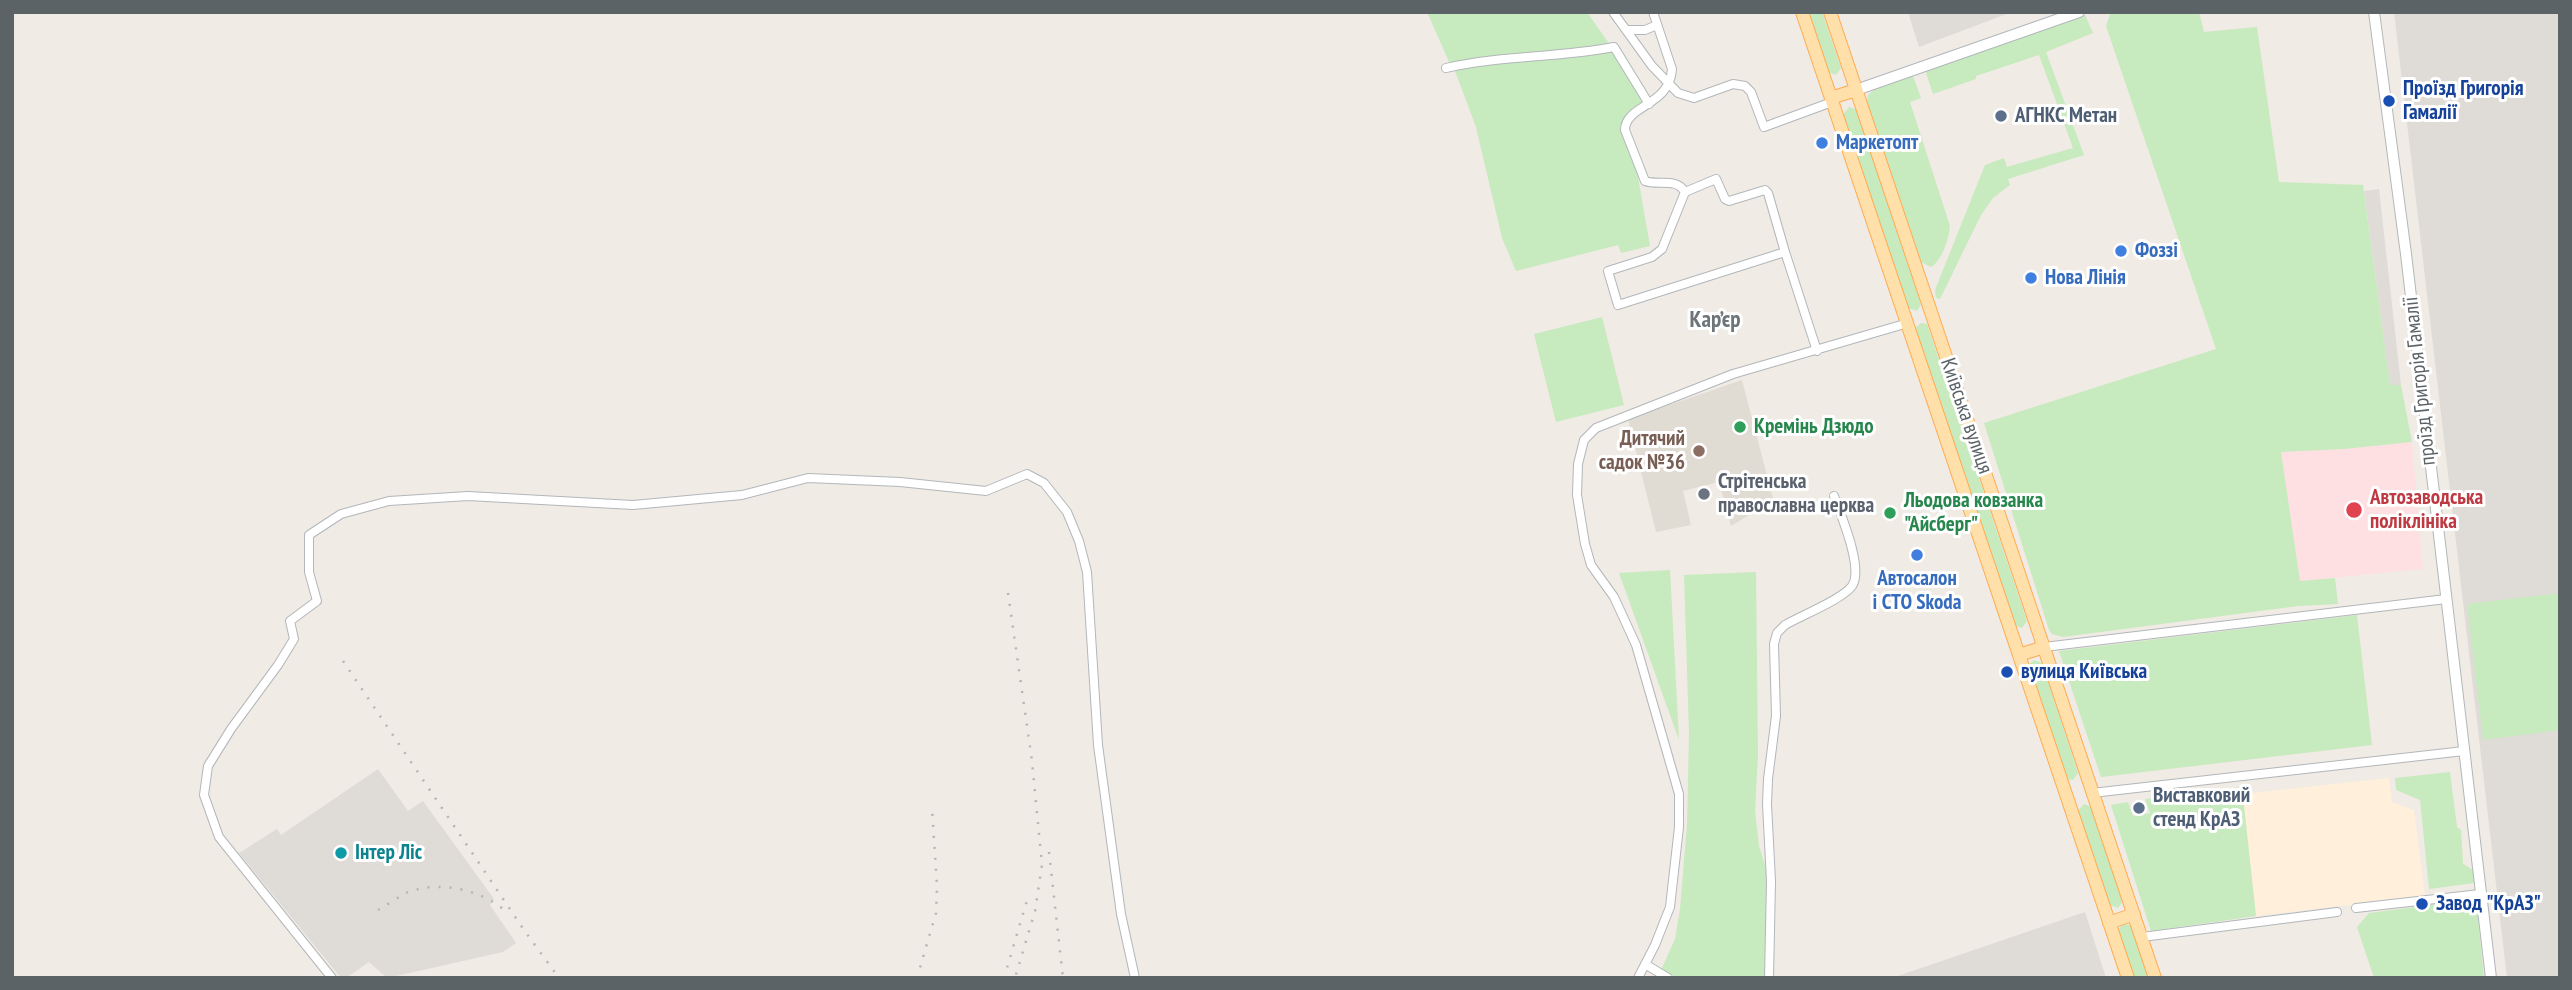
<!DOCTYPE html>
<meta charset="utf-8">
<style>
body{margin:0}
#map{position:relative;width:2572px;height:990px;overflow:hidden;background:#f0ebe4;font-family:"PT Sans Narrow",sans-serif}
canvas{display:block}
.frame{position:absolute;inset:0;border:14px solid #5c6367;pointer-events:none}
</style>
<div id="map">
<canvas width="2572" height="990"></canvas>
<div class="frame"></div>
</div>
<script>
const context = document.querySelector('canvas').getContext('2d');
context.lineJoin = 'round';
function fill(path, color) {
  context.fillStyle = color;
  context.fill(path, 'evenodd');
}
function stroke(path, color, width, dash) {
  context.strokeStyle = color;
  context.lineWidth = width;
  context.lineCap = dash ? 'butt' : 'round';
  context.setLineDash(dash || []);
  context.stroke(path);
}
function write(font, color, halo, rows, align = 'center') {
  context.font = font + ' "PT Sans Narrow",sans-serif';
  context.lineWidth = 6;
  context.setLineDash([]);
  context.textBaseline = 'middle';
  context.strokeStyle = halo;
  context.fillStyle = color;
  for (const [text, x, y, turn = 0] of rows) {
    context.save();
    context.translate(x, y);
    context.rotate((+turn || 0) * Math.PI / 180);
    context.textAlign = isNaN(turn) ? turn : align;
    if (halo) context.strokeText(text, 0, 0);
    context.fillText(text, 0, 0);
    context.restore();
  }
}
fill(new Path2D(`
 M 2389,778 L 2392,802 L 2414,810 L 2425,896 L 2256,916 L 2242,794 Z`), '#ffefdb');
fill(new Path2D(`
 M 1908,12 L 2012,12 L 1919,47 Z
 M 2394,12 L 2560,12 L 2560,978 L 2507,978 Z
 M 2379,189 L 2401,385 L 2390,386 L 2364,191 Z
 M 378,769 L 408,811 L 423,801 L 494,899 L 490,905 L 516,943 L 503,952 L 387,978 L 369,962 L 346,978 L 341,978 L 239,853 L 277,829 L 281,835 Z
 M 2085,912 L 2106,978 L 1892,978 Z`), '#dfdbd7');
fill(new Path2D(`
 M 1742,380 L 1775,506 L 1754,512 L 1731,526 L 1719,482 L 1683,491 L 1691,525 L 1656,532 L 1628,419 Z`), '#e0dbd3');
fill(new Path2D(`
 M 2412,442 L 2423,569 L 2300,581 L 2281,451 L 2344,449 Z`), '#fee0e3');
fill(new Path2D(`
 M 1427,12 L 1587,12 L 1610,45 L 1558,53 L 1483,57 L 1450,64 Z
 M 1808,12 L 1822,12 L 1841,68 L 1836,75 L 1828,72 Z
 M 2111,12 L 2199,12 L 2204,32 L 2257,27 L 2279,182 L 2363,185 L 2390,385 L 2401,385 L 2412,442 L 2344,449 L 2281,452 L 2300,581 L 2335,578 L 2338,604 L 2298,606 L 2063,637 L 2052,634 L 2049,630 L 1984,423 L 2216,349 L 2106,26 Z
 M 2085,15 L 2093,33 L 2046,52 L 2084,155 L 2008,179 L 2010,185 L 1993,198 L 1981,215 L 1940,299 L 1936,298 L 1935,290 L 1985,165 L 2004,158 L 2007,167 L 2073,148 L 2039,55 L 1976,76 L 1976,79 L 1933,94 L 1925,70 Z
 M 1604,51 L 1614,52 L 1645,100 C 1641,109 1630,112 1623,119 L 1636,166 L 1650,246 L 1621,253 L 1618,245 L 1516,271 L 1502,238 L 1476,127 L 1455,71 C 1502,51 1556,66 1604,51 Z
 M 1913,76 L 1921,98 L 1910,102 L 1950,226 C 1949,238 1942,261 1931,267 L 1921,262 L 1867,103 L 1868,95 L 1875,89 Z
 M 1849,107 L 1857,110 L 1921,304 L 1917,311 L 1908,308 L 1843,115 Z
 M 1602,317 L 1624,405 L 1556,422 L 1534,334 Z
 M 1921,323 L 1927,324 L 2027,621 L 2022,628 L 2014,625 L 1915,328 Z
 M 1670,570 L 1679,740 L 1619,573 Z
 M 1756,572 L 1758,755 L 1755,811 L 1759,846 L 1766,868 L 1766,978 L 1677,978 L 1661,970 L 1675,939 L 1680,909 L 1687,825 L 1689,733 L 1684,575 Z
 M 2560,593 L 2560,730 L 2483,740 L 2467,604 Z
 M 2357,615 L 2372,745 L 2101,777 L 2059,651 Z
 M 2034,660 L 2042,663 L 2078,773 L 2073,780 L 2066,779 L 2028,665 Z
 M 2450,772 L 2457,827 L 2461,830 L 2463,864 L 2473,870 L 2474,883 L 2429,889 L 2420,800 L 2396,790 L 2395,778 Z
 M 2242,787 L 2256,916 L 2151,931 L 2111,805 L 2145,799 ZM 2145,799 L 2150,813 L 2133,816 L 2128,802 Z
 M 2084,804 L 2092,807 L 2123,901 L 2118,908 L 2110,905 L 2077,812 Z
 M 2476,899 L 2484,978 L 2374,978 L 2357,927 L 2369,913 Z
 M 2122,924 L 2131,925 L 2149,978 L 2134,978 L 2118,931 Z`), '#c7eabe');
const street = new Path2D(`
 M 1613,12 L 1652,66 L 1678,93 L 1694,98 L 1733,84 L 1745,86 L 1751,92 L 1764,127 L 1832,102
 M 1653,12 L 1672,69 C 1670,106 1625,105 1625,130 L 1645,181 C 1659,186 1676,177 1685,192
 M 1627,30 L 1645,30 L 1657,25
 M 1446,68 C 1502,55 1558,58 1614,47 L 1649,104
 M 1785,252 L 1768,193 L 1765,190 L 1729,201 L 1725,199 L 1716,179 L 1685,192 L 1662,249 L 1652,257 L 1608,271 L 1618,305 L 1785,252 L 1817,351
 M 2044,647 L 2446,599
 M 2092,793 L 2464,751
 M 2356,908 L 2480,894
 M 2142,937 L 2337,912
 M 1645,964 L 1668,978
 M 332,978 L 219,837 L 204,795 L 208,766 L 231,729 L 278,665 L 294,639 L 290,621 L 317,601 L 309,572 L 309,535 L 341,514 L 389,501 L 468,496 L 633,505 L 742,495 L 808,478 L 900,482 L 986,491 L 1027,474 L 1044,483 L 1067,512 L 1079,541 L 1087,572 L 1098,745 L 1121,914 L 1135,978
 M 1638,978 L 1655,945 L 1670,907 L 1679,827 L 1679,794 L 1636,645 L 1614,597 L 1591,565 L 1585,544 L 1577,495 L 1578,464 L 1584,440 L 1596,428 L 1733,374 L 1908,323
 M 1769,978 L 1771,881 L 1767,804 L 1768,779 L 1776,716 L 1774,644 L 1777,633 L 1785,625 C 1800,616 1843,599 1852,586 C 1864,569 1841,515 1834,496`);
const secondary = new Path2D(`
 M 2374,12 L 2406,254 L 2491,978
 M 1856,90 L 2079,12`);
const primary = new Path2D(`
 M 1802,12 L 2128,978
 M 1830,12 L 2155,978
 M 1831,98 L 1856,90
 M 2019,655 L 2044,647
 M 2109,923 L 2134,914`);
stroke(street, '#b2b7bb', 10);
stroke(secondary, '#b1b7bb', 12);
stroke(primary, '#ffaa4f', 14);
stroke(street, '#fff', 8);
stroke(secondary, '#fff', 10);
stroke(primary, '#ffe0ab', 12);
stroke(new Path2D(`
 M 1008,593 L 1032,761 L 1042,865 L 1035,911 L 1015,978
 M 343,661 L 524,930 L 559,978
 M 1049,852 L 1063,978
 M 378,910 C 387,905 397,898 406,893 C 437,880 480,889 504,910
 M 917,978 L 936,913 L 937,887 L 932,808
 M 1004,978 L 1028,897`), '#b4b5b6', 2.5, [2, 9]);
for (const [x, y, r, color] of [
 [2389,101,7,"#1a4fb4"],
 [2001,116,7,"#5c6f8a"],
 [1822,143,7,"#3f7fe0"],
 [2121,251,7,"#3f7fe0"],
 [2031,278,7,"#3f7fe0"],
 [1740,427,7,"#2e9e5b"],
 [1699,451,7,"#8d6e63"],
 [1704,494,7,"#6b7280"],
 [2354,510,9,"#e0444e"],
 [1890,513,7,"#2e9e5b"],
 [1917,555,7,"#3f7fe0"],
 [2007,672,7,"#1a4fb4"],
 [2139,808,7,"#5c6f8a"],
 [341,853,7,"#0f9aa8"],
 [2422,904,7,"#1a4fb4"]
]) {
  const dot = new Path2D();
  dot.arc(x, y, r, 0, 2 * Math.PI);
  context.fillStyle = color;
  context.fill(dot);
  stroke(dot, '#fff', 2.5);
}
write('bold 21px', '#164399', '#fff', [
 ["Проїзд Григорія",2403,89],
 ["Гамалії",2403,113],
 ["вулиця Київська",2021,672],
 ["Завод \"КрАЗ\"",2436,904]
], 'left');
write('bold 21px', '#4e5e75', '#fff', [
 ["АГНКС Метан",2015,116],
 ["Виставковий",2153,796],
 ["стенд КрАЗ",2153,820]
], 'left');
write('bold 21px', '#366cbe', '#fff', [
 ["Маркетопт",1836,143],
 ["Фоззі",2135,251],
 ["Нова Лінія",2045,278],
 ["Автосалон",1917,579,"center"],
 ["і СТО Skoda",1917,603,"center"]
], 'left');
write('21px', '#5c6367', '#fff', [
 ["проїзд Григорія Гамалії",2420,381,-96],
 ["Київська вулиця",1966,416,71]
]);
write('bold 21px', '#27864d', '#fff', [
 ["Кремінь Дзюдо",1754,427],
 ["Льодова ковзанка",1904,501],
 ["\"Айсберг\"",1904,525]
], 'left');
write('bold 21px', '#785e54', '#fff', [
 ["Дитячий",1685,439],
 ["садок №36",1685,463]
], 'right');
write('bold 21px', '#5b616d', '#fff', [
 ["Стрітенська",1718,482],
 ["православна церква",1718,506]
], 'left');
write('bold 21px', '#be3a42', '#fff', [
 ["Автозаводська",2370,498],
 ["поліклініка",2370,522]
], 'left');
write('bold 21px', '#0d838f', '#fff', [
 ["Інтер Ліс",355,853]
], 'left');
write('bold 23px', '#6d7579', '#fff', [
 ["Кар’єр",1715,320]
]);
</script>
